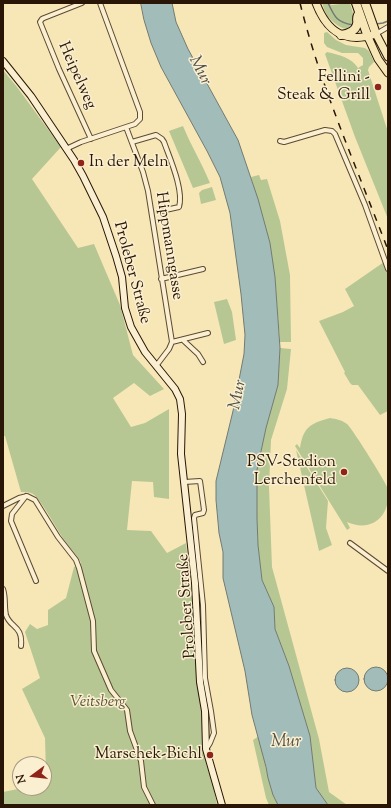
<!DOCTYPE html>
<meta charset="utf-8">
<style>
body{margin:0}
#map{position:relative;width:391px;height:808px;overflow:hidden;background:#f7e7b7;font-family:"Sorts Mill Goudy",serif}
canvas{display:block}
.frame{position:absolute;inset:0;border:4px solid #291606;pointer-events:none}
.north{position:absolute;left:12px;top:756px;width:40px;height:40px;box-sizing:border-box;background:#faefd0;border:1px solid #a6987f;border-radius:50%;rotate:255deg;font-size:11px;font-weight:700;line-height:16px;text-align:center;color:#291606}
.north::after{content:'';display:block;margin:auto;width:14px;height:18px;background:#8f2418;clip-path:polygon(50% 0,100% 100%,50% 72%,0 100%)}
</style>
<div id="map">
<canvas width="391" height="808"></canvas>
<div class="frame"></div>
<div class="north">N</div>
</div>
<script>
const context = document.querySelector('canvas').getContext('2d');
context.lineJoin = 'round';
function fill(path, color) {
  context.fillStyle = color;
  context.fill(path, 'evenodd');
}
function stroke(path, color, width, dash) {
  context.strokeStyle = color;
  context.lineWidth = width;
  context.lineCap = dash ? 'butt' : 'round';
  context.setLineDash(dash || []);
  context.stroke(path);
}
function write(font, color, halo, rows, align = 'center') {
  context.font = font + ' "Sorts Mill Goudy",serif';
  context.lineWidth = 3;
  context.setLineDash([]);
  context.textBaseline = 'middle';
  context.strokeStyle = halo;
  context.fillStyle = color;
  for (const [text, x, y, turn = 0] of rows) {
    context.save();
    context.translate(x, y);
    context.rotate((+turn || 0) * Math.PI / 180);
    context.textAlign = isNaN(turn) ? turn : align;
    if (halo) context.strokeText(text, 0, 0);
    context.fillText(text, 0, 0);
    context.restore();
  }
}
fill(new Path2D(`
 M 322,3 L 330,3 L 331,5 L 350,3 C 351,8 355,16 354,21 C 352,38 334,24 328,17 C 325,13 324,8 322,3 Z
 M 327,32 L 336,40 L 346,45 L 365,48 L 369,51 L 374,62 L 369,67 L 368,70 L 388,132 L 388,219 L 355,137 L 325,54 L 327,52 C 339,55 351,57 358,68 L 363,65 L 363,58 L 358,53 L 342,53 L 327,47 L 324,43 L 324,33 Z
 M 3,70 L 17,87 L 61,147 L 32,179 L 78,248 L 94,244 L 120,305 L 133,355 L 164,389 L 150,396 L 134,383 L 113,398 L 131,427 L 145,423 L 169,409 L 169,499 L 154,497 L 153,482 L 132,481 L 127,530 L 151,531 L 167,553 L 186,543 L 195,630 L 198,687 L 202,718 L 206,763 L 213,785 L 217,805 L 3,805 L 3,792 L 23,788 L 44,788 L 44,775 L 46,773 L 45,738 L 22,689 L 40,678 L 25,632 L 30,624 L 37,629 L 48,625 L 48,610 L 66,598 L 74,567 L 81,563 C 77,554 70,549 65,541 C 57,530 42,501 33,494 C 29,492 25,492 21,492 L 5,436 L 3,436 Z
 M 183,126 C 191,146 202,163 210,183 L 193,188 L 169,131 Z
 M 259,175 L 261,180 L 267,179 L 280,221 L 290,275 L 291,342 L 280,342 L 275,277 L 270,243 L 251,177 Z
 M 212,187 L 216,200 L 201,204 L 199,193 L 202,190 Z
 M 384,262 L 388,275 L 388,411 L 380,415 L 358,385 L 352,385 L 350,383 L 344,373 L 345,372 L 319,321 L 343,312 L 354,306 L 345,289 Z
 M 227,299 L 232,312 L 236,340 L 224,344 L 214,302 Z
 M 280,348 L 291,349 L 287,389 L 271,440 L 269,487 L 272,567 L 319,739 L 329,792 L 347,805 L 328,805 L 316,788 L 310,736 L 289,666 L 275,629 L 274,607 L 262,580 L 258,545 L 257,518 L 257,470 L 266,428 L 278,385 Z
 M 330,418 C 336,419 342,420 347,424 C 352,428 387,484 388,489 C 391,516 372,533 347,522 L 350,528 L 347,530 L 295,446 L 297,444 L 300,448 C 303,428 310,423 330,418 Z
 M 296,450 L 328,501 L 326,528 L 332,545 L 319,551 Z
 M 259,736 L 268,778 L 273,795 L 278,805 L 269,805 L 266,798 L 253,740 Z`), '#b7c793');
const water = new Path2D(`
 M 141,3 L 172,3 L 176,22 L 188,49 L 238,140 L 258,199 L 270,243 L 275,277 L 280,348 L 278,385 L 266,428 L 257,470 L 257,518 L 258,545 L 262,580 L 274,607 L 275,629 L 289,666 L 310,736 L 316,788 L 328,805 L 278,805 L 273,795 L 268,778 L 266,767 L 252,715 L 245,671 L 223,578 L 223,552 L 219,533 L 216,500 L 216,481 L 233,411 L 244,354 L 245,335 L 241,294 L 230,213 L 220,177 L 207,151 L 161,67 L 151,43 L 144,20 Z
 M364 679a12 12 0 1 1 24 0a12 12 0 1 1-24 0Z
 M335 680a12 12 0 1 1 24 0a12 12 0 1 1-24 0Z`);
fill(water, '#a2bdb9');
stroke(water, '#727a71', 1);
stroke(new Path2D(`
 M 328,3 C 335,18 337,22 353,25
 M 376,24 L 383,23 L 388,21`), '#727a71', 1.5);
stroke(new Path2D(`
 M 155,212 L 161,211`), '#cebd94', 4, [4, 2]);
const minor = new Path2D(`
 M 82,3 L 44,18 L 42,19 L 40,22 L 59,69 L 91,139
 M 376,34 L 388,27
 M 126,127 L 143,172 L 148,191 L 172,342 L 169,349 L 156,366
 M 280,141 L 284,142 L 325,130 L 332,131 L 335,134 L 365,205 L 388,269
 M 132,142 L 156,135 L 162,139 L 164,142 C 170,159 184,190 179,207 L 161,211
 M 66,149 L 81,142 L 135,124 L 140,119 L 140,112 L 100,3
 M 161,279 L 203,269
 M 183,340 L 198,354 L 203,362
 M 172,342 L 208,333
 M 184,482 L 200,481 L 204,510 L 203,513 L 195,515 L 194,518 L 203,605 L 205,678 L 211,711 L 214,733 L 210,743 L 207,748
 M 26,496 L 12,514 L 11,521 L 36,581
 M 3,506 L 19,498 L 27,496 L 35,500 L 58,537 L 76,560 L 79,568 L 93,621 L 94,651 L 111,690 L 127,710 L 130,731 L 141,761 L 144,787 L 153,805
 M 350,543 L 388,571
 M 3,589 C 6,598 4,606 6,615 C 10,628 23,625 21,646`);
const secondary = new Path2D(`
 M 3,61 L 31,96 L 74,160 L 83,176 L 103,217 L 116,256 L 122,277 L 125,308 L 131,327 L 145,352 L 175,389 L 180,399 L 182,414 L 181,454 L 195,583 L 200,682 L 205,711 L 206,749 L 222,805`);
const primary = new Path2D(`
 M 316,3 C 327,32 345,44 376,34 L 388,57
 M 368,37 L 378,59 L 388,73`);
const motorway = new Path2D(`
 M 356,3 L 368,37
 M 365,3 L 376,34
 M 341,35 C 347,34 356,31 357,24 C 358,21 356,19 358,15`);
stroke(minor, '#5c4a32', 6);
stroke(secondary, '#291606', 8);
stroke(primary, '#291606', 9);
stroke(motorway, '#291606', 10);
stroke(minor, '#faefd0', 4);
stroke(secondary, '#faefd0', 6);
stroke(primary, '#f7e7b7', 7);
stroke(motorway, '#f7e7b7', 8);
stroke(new Path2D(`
 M 300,3 C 321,88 357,168 388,250`), '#291606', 1.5, [7, 7]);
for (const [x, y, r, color] of [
 [378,87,4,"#8f2418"],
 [81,163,4,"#8f2418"],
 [344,472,4,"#8f2418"],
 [210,755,4,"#8f2418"]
]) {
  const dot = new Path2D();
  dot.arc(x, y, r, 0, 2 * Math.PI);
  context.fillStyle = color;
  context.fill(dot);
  stroke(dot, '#faefd0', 1.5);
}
write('16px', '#291606', '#faefd0', [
 ["Heipelweg",76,76,66],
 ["Hippmanngasse",168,246,81],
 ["Proleber Straße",131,273,75],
 ["Proleber Straße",188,606,-94]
]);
write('16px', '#291606', '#faefd0', [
 ["Fellini -",370,78],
 ["Steak & Grill",370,96],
 ["In der Meln",89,163,"left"],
 ["PSV-Stadion",336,463],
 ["Lerchenfeld",336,481],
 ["Marschek-Bichl",202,755]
], 'right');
write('italic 16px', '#5b5437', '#faefd0', [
 ["Veitsberg",98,703]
]);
write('italic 17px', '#535045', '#faefd0', [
 ["Mur",199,71,63],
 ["Mur",239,395,-78],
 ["Mur",286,743]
]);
</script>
